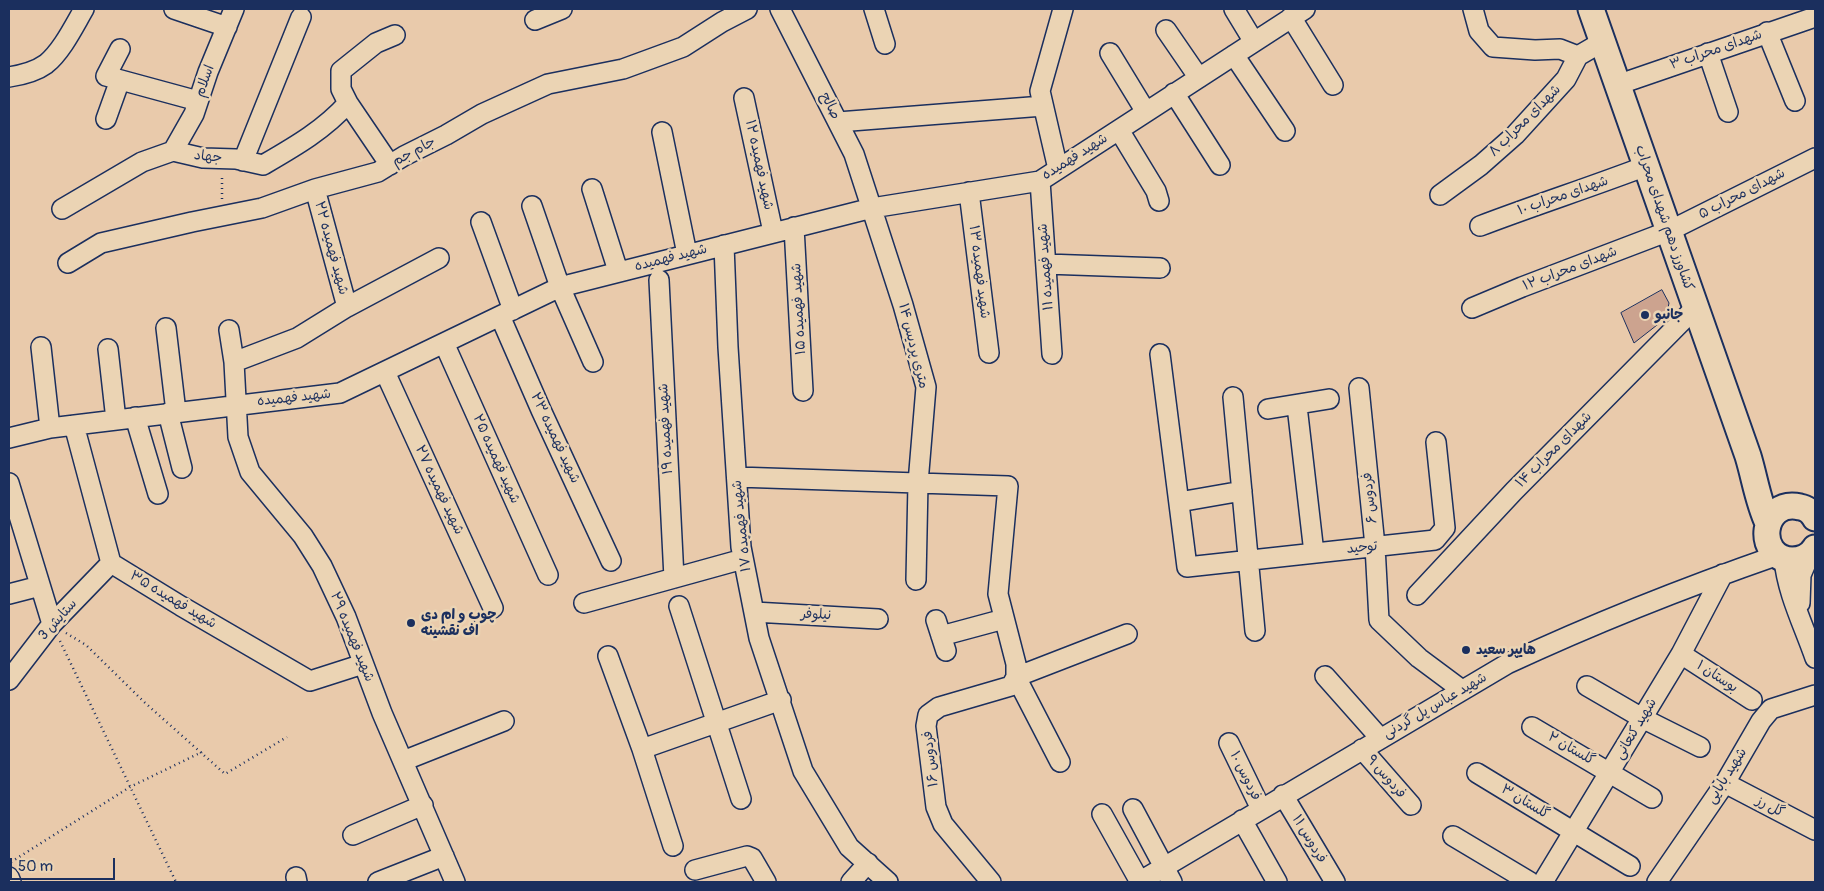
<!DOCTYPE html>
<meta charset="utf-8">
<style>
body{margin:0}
#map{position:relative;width:1824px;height:891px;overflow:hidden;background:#e9caab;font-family:Pangolin,sans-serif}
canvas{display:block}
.frame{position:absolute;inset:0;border:10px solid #1b2f5e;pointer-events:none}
.scale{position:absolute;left:10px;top:858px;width:105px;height:22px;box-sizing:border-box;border:2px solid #1b2f5e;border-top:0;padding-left:6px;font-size:15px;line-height:18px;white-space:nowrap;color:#1b2f5e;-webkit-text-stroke:4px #ebd4b4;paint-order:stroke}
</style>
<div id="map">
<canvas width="1824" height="891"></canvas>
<div class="frame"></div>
<div class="scale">50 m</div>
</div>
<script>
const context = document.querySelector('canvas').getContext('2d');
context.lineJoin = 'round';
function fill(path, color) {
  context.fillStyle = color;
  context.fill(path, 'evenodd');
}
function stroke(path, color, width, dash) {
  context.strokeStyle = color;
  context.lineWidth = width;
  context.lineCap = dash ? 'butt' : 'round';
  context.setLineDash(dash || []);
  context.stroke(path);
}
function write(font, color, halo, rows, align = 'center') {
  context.font = font + ' Pangolin,"Playpen Sans Arabic",sans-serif';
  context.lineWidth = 5;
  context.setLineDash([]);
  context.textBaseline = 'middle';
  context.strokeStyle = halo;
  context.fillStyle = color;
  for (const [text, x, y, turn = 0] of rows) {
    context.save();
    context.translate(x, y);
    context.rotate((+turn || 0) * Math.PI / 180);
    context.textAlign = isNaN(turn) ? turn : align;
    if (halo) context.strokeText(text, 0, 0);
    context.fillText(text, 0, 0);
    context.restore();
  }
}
const building = new Path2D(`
 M 1662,290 L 1669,303 L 1666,318 L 1634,343 L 1621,313 Z`);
fill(building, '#cca38f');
stroke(building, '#1b2f5e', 1);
const minor = new Path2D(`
 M 174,9 L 227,27
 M 780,9 L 854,154 L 903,305 L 926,387 L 918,483 L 916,580
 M 874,9 L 885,44
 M 1234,9 L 1254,42
 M 1473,9 L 1479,31 L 1493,47 L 1535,50 L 1560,49 L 1578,56
 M 1291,17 L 1333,85
 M 535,20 L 562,9
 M 1166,30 L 1199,78
 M 1767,32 L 1795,101
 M 120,49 L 106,76 L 198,101
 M 1110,53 L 1146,112
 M 1708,53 L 1728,112
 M 1234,55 L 1285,131
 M 9,77 C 22,75 35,72 46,64 C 62,51 74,26 84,9
 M 1617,85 L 1815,17
 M 1174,93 L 1220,165
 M 744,98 L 773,232
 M 348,103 L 390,165
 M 106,119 L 120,80
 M 838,122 L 1043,106
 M 1119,130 L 1156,191 L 1159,201
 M 662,132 L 687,254
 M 173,151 L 194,114 L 208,72 L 234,9
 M 243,161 L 301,17
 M 1058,169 L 1040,91 L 1063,9
 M 1040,181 L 1052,354
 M 315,189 L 347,307 L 297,338 L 234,362 L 238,437 L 250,472 L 303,536 L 322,566 L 346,617 L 382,713 L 455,882
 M 592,189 L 618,271
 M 969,192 L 989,353
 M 1440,195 L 1481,165 L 1515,135 L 1566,79 L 1578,56 L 1602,42
 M 532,206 L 560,287 L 593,362
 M 62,209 L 142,162 L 173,151 L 203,158 L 236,159 L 263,165 C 294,147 324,130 348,103 L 341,89 L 341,71 L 376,43 L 395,35
 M 481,222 L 513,310
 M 1480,226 C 1535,205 1591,187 1646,166
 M 794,227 L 803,391
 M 724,245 L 728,347 L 741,547 L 759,638 L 803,771 L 849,847 L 888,882
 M 68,263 L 101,243 L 192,222 L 262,208 L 315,189 L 378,172 L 404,156 L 446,135 L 482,114 L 548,84 L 623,69 L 683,47 L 722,22 L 747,9
 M 1046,264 L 1160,268
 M 659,280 L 674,578
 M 347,307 L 439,258
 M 1472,308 L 1522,287 L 1669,231 L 1815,158
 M 500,316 L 541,410 L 611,561
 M 166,328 L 176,412
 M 229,330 L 234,362
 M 444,343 L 548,575
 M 41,347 L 50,428
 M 108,349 L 116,420
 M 1160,354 L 1187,567 L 1435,540 L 1445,528 L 1436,442
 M 385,372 L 493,608
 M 1359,388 L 1375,546 L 1379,620 L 1419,658 L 1462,690
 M 1233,397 L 1255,631
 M 1297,406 L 1314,553
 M 1268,409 L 1329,399
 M 168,413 L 182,468
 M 135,417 L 158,494
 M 74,425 L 111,563 L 181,606 L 310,681 L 363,664
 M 9,438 L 50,428 L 340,393 L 560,287 L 872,208 L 1040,181 L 1305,9
 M 737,477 L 1008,486 L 998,594 L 1016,664 L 1016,677 L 1060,762
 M 9,483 L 52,624
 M 1179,502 L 1242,491
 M 1784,559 C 1787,593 1804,626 1815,658
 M 9,594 L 40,586
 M 1417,595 L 1514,491 L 1695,308
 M 584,603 L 743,559
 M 1800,603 L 1801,575 L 1810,554
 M 679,606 L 741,799
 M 754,612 L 878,619
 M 936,620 L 946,651
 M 941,636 L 1004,619
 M 1681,654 L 1752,700
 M 608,656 L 642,749 L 781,700
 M 1325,676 L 1380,738
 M 1016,677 L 1127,634
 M 9,680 L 52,624 L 111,563
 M 1587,686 L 1642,718 L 1700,747
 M 1532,727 L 1652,798
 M 1229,743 L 1261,809
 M 642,749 L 673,846
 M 1362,749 L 1411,805
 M 403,761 L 504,721
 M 1477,773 L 1630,866
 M 1725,783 L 1815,830
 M 1283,795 L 1335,882
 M 1133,809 L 1172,882
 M 1102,814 L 1140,882
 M 1242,820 L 1277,882
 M 353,835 L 423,805
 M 1453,836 L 1530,882
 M 695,870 L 747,856 L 752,858 L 766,882
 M 9,877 L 11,882
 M 296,877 L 297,882
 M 378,882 L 444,856
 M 851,882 L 868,863
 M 991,882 L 943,824 L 936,807 L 926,726 L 928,715 L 939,707 L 1011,686 L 1016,677
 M 1139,882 L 1507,664 C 1595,623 1686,587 1778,555
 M 1543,882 L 1681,654 L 1723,574
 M 1657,882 L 1725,783 L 1761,721 L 1771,709 L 1815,695`);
const major = new Path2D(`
 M 1591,9 L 1748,456 C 1755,479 1758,502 1768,523
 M 1815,518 C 1812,512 1806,508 1800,507 C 1761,498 1754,558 1792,560 C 1801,560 1810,556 1815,548`);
stroke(minor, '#1b2f5e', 22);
stroke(major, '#1b2f5e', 29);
stroke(new Path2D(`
 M 222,199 L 222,175
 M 66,633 L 86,645 L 143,701 L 225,774 L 287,737
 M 60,641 L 176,882
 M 11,862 L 130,787 L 202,752`), '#1b2f5e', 2.5, [1, 4]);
stroke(minor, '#ebd4b4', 19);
stroke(major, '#ebd4b4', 25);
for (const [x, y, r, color] of [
 [1645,315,5,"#1b2f5e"],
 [411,623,5,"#1b2f5e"],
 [1466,650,5,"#1b2f5e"]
]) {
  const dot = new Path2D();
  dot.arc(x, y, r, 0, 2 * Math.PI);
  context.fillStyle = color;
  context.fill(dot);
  stroke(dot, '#ebd4b4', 2);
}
write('14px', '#1b2f5e', '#ebd4b4', [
 ["شهدای محراب ۳",1716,50,-19],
 ["اسلام",205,81,-70],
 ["صالح",830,106,63],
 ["شهدای محراب ۸",1525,121,-45],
 ["جام جم",414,152,-28],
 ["جهاد",208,157,6],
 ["شهید فهمیده",1075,157,-32],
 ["شهید فهمیده ۱۲",759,165,78],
 ["شهدای محراب ۵",1742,194,-27],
 ["شهدای محراب ۱۰",1563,196,-19],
 ["کشاورز دهم شهدای محراب",1664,218,71],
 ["شهید فهمیده ۲۲",331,248,75],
 ["شهید فهمیده",671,258,-14],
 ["شهید فهمیده ۱۱",1046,267,-94],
 ["شهدای محراب ۱۲",1570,269,-21],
 ["شهید فهمیده ۱۳",979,272,83],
 ["شهید فهمیده ۱۵",799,309,-93],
 ["۱۴ متری پردیس",913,346,76],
 ["شهید فهمیده",294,398,-6],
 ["شهید فهمیده ۱۹",666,429,-93],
 ["شهید فهمیده ۲۳",555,438,65],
 ["شهدای محراب ۱۴",1554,450,-45],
 ["شهید فهمیده ۲۵",496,459,66],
 ["شهید فهمیده ۲۷",439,490,65],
 ["فردوس ۶",1370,498,-96],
 ["شهید فهمیده ۱۷",742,526,-96],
 ["توحید",1362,548,-6],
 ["شهید فهمیده ۳۵",173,600,31],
 ["نیلوفر",816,615,3],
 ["ستایش 3",58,620,-48],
 ["شهید فهمیده ۲۹",352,637,68],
 ["بوستان ۱",1717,677,33],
 ["شهید عباس پل گردنی",1435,706,-30],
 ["شهید کنعانی",1636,729,-59],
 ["گلستان ۲",1571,749,30],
 ["فردوس ۱۶",931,759,-96],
 ["فردوس ۱۰",1245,776,64],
 ["شهید بابایی",1727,776,-58],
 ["فردوس ۹",1386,777,49],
 ["گلستان ۳",1525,802,31],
 ["گل رز",1770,807,28],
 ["فردوس ۱۱",1309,839,59]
]);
write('bold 14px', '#1b2f5e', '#ebd4b4', [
 ["جانبو",1655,315],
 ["چوب و ام دی",421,615],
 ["اف نقشینه",421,631],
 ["هایپر سعید",1476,650]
], 'left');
</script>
